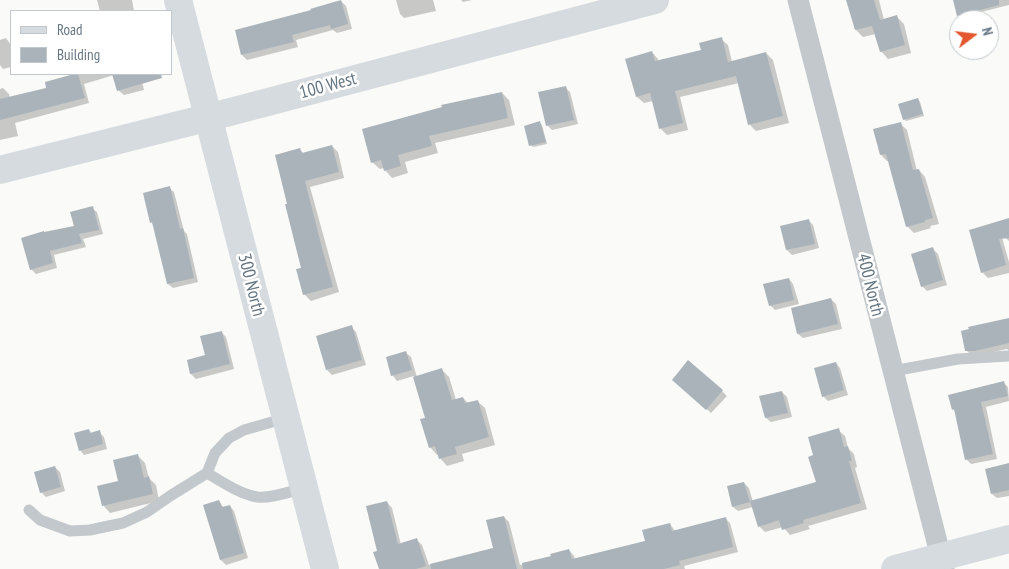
<!DOCTYPE html>
<style>
body{margin:0}
#map{position:relative;width:1009px;height:569px;overflow:hidden;background:#fafaf8;font-family:"PT Sans Narrow",sans-serif}
canvas{display:block}
.legend{position:absolute;left:10px;top:10px;width:162px;height:65px;box-sizing:border-box;background:#fff;border:1px solid #c1c8cd;margin:0;padding:6px 9px;list-style:none;font-size:15px;color:#657683}
.legend li{display:flex;align-items:center;gap:10px;height:25px}
.legend b{width:25px;border:1px solid #c1c8cd}
.north{position:absolute;left:949px;top:10px;width:50px;height:50px;box-sizing:border-box;background:#fff;border:1px solid #c1c8cd;border-radius:50%;rotate:75deg;font-size:14px;font-weight:700;line-height:20px;text-align:center;color:#657683}
.north::after{content:'';display:block;margin:auto;width:18px;height:22px;background:#e4572e;clip-path:polygon(50% 0,100% 100%,50% 72%,0 100%)}
</style>
<div id="map">
<canvas width="1009" height="569"></canvas>
<ul class="legend">
<li><b style="height:6px;background:#d6dbdf"></b>Road</li>
<li><b style="height:14px;background:#aab3b9"></b>Building</li>
</ul>
<div class="north">N</div>
</div>
<script>
const context = document.querySelector('canvas').getContext('2d');
context.lineJoin = 'round';
function fill(path, color) {
  context.fillStyle = color;
  context.fill(path, 'evenodd');
}
function stroke(path, color, width, dash) {
  context.strokeStyle = color;
  context.lineWidth = width;
  context.lineCap = dash ? 'butt' : 'round';
  context.setLineDash(dash || []);
  context.stroke(path);
}
function write(font, color, halo, rows, align = 'center') {
  context.font = font + ' "PT Sans Narrow",sans-serif';
  context.lineWidth = 5;
  context.setLineDash([]);
  context.textBaseline = 'middle';
  context.strokeStyle = halo;
  context.fillStyle = color;
  for (const [text, x, y, turn = 0] of rows) {
    context.save();
    context.translate(x, y);
    context.rotate((+turn || 0) * Math.PI / 180);
    context.textAlign = isNaN(turn) ? turn : align;
    if (halo) context.strokeText(text, 0, 0);
    context.fillText(text, 0, 0);
    context.restore();
  }
}
fill(new Path2D(`
 M 97,0 L 132,0 L 134,11 L 100,11 Z
 M 396,0 L 433,0 L 436,11 L 404,18 L 400,14 Z
 M 461,0 L 472,0 L 463,2 Z
 M 848,0 L 879,0 L 884,20 L 897,17 L 904,24 L 911,53 L 888,59 L 881,51 L 876,34 L 863,37 L 856,30 Z
 M 954,0 L 1009,0 L 1009,5 L 981,12 L 982,15 L 963,20 L 958,15 Z
 M 341,1 L 346,6 L 352,29 L 337,33 L 333,30 L 296,40 L 298,47 L 247,60 L 242,55 L 236,31 L 312,11 Z
 M 6,38 L 11,45 L 11,67 L 3,69 L 0,65 L 0,40 Z
 M 721,39 L 728,45 L 732,62 L 766,53 L 773,60 L 789,123 L 756,131 L 750,125 L 739,83 L 680,97 L 688,130 L 667,135 L 661,129 L 653,101 L 644,103 L 637,97 L 652,52 L 658,59 L 659,61 L 702,51 Z
 M 69,74 L 140,74 L 144,90 L 124,95 L 118,90 L 114,75 L 84,84 L 89,103 L 15,123 L 18,136 L 0,140 L 0,89 L 3,88 L 9,94 L 10,98 L 48,89 L 70,76 Z
 M 565,87 L 570,92 L 578,124 L 552,130 L 547,125 Z
 M 502,93 L 509,100 L 515,125 L 435,143 L 438,153 L 405,162 L 408,173 L 392,178 L 385,170 L 384,168 L 380,169 L 372,162 Z
 M 918,99 L 920,102 L 924,116 L 906,121 L 904,119 Z
 M 540,123 L 542,125 L 547,144 L 533,147 L 531,145 Z
 M 900,123 L 907,130 L 917,171 L 919,170 L 925,177 L 939,224 L 930,226 L 931,228 L 914,233 L 907,226 L 889,161 L 887,161 L 881,155 Z
 M 332,146 L 338,152 L 344,178 L 310,187 L 339,292 L 311,301 L 305,295 L 297,270 L 302,269 L 289,204 L 300,150 L 304,154 Z
 M 169,188 L 174,192 L 184,231 L 187,234 L 198,282 L 173,288 L 168,284 L 154,226 L 151,222 Z
 M 92,208 L 97,212 L 103,234 L 83,239 L 86,247 L 54,255 L 57,268 L 36,274 L 31,269 L 75,226 Z
 M 808,220 L 813,225 L 819,248 L 792,255 L 787,250 L 782,227 Z
 M 1009,220 L 1009,241 L 1001,234 L 1009,262 L 1009,273 L 988,278 L 982,272 L 970,231 Z
 M 933,249 L 938,254 L 947,285 L 927,291 L 922,286 Z
 M 789,279 L 793,284 L 799,304 L 775,310 L 770,305 Z
 M 831,299 L 836,304 L 842,329 L 803,338 L 798,334 Z
 M 1009,319 L 1009,351 L 1007,349 L 980,355 L 971,355 L 966,350 Z
 M 351,327 L 356,332 L 366,365 L 332,375 L 327,370 L 318,336 Z
 M 221,332 L 226,337 L 234,369 L 196,379 L 191,374 L 188,360 L 207,356 Z
 M 406,353 L 411,357 L 417,377 L 442,370 L 449,377 L 456,400 L 463,398 L 469,404 L 477,401 L 485,408 L 495,445 L 462,454 L 464,461 L 447,466 L 440,458 L 439,454 L 437,455 L 430,447 L 427,418 L 414,376 L 397,381 L 393,376 L 387,358 Z
 M 836,363 L 840,368 L 848,395 L 828,401 L 823,396 Z
 M 1003,382 L 1008,387 L 1009,401 L 986,407 L 997,459 L 971,464 L 967,460 L 956,412 L 953,409 Z
 M 678,384 L 722,391 L 727,396 L 711,413 Z
 M 782,392 L 787,397 L 792,417 L 771,422 L 766,418 Z
 M 89,430 L 92,434 L 99,432 L 104,437 L 107,449 L 84,455 L 80,450 Z
 M 838,430 L 845,436 L 848,448 L 854,454 L 857,467 L 855,468 L 867,509 L 808,526 L 810,529 L 790,535 L 783,527 L 765,532 L 759,526 L 753,507 L 738,511 L 733,507 L 744,483 L 749,488 L 753,502 L 817,483 L 815,456 Z
 M 138,456 L 145,463 L 149,478 L 156,485 L 159,501 L 110,513 L 103,505 Z
 M 1009,464 L 1009,496 L 997,498 L 992,494 Z
 M 55,467 L 60,472 L 65,491 L 46,497 L 41,492 Z
 M 219,501 L 224,508 L 230,506 L 234,511 L 248,558 L 226,565 L 221,560 L 205,505 Z
 M 387,502 L 392,508 L 401,545 L 417,540 L 422,545 L 429,565 L 494,549 L 504,517 L 509,522 L 520,565 L 553,557 L 569,550 L 574,556 L 575,560 L 646,541 L 670,524 L 675,531 L 725,518 L 730,523 L 738,552 L 684,566 L 685,569 L 380,569 L 378,552 Z`), '#0003');
fill(new Path2D(`
 M 341,0 L 348,24 L 331,29 L 330,25 L 292,35 L 294,42 L 241,55 L 235,30 L 311,10 L 310,9 Z
 M 846,0 L 874,0 L 880,20 L 897,15 L 905,45 L 880,52 L 872,26 L 855,30 Z
 M 953,0 L 999,0 L 999,5 L 957,16 Z
 M 722,37 L 728,62 L 766,52 L 783,116 L 748,125 L 736,76 L 675,91 L 683,123 L 659,129 L 650,93 L 636,97 L 625,59 L 652,51 L 655,61 L 701,50 L 699,43 Z
 M 74,74 L 78,74 L 85,98 L 0,120 L 0,99 L 46,88 L 45,82 Z
 M 112,74 L 161,74 L 162,78 L 117,91 Z
 M 566,86 L 574,120 L 546,126 L 538,92 Z
 M 502,92 L 508,118 L 429,136 L 432,146 L 398,155 L 401,166 L 384,171 L 381,160 L 371,163 L 362,129 L 442,107 L 441,105 Z
 M 918,98 L 923,114 L 903,120 L 898,104 Z
 M 540,121 L 546,142 L 529,146 L 524,126 Z
 M 901,122 L 913,170 L 919,169 L 933,218 L 925,220 L 925,222 L 906,227 L 886,154 L 880,155 L 873,129 Z
 M 332,145 L 339,172 L 305,181 L 322,248 L 333,287 L 303,295 L 296,269 L 301,268 L 285,204 L 287,204 L 275,155 L 300,148 L 302,153 Z
 M 170,186 L 180,229 L 183,228 L 194,278 L 167,284 L 152,222 L 150,223 L 143,193 Z
 M 93,206 L 99,230 L 79,234 L 82,243 L 50,251 L 53,263 L 30,270 L 21,238 L 44,231 L 44,232 L 74,226 L 70,212 Z
 M 1009,218 L 1009,238 L 999,239 L 1006,265 L 981,273 L 969,230 Z
 M 809,219 L 815,244 L 786,250 L 780,226 Z
 M 933,247 L 943,280 L 921,287 L 911,254 Z
 M 789,278 L 794,300 L 769,306 L 763,284 Z
 M 831,298 L 838,324 L 797,334 L 791,308 Z
 M 1009,318 L 1009,343 L 975,351 L 965,351 L 961,331 L 969,329 L 968,327 Z
 M 352,325 L 362,360 L 326,370 L 316,336 Z
 M 222,331 L 230,364 L 190,374 L 187,360 L 205,355 L 200,336 Z
 M 406,351 L 412,370 L 391,376 L 386,357 Z
 M 688,360 L 723,390 L 706,410 L 672,380 Z
 M 836,362 L 844,390 L 822,397 L 814,368 Z
 M 442,368 L 452,400 L 463,397 L 465,403 L 478,400 L 489,437 L 455,447 L 457,454 L 439,459 L 435,446 L 429,448 L 420,419 L 425,418 L 413,377 Z
 M 1004,381 L 1008,396 L 981,402 L 993,454 L 965,460 L 954,409 L 952,410 L 948,395 Z
 M 782,391 L 788,413 L 765,418 L 759,396 Z
 M 839,428 L 844,447 L 848,446 L 852,461 L 849,461 L 861,503 L 803,520 L 804,523 L 782,530 L 779,520 L 758,527 L 750,501 L 816,482 L 808,457 L 813,455 L 808,437 Z
 M 89,429 L 90,433 L 100,430 L 103,444 L 79,451 L 74,433 Z
 M 138,454 L 144,478 L 149,476 L 153,494 L 102,506 L 97,486 L 118,481 L 113,460 Z
 M 1009,463 L 1009,490 L 991,494 L 985,469 Z
 M 55,466 L 61,487 L 40,493 L 34,472 Z
 M 744,482 L 750,502 L 732,507 L 727,486 Z
 M 219,500 L 222,507 L 230,505 L 244,553 L 220,560 L 203,505 Z
 M 387,501 L 398,544 L 417,538 L 426,566 L 416,569 L 379,569 L 373,552 L 377,551 L 366,506 Z
 M 504,516 L 517,569 L 431,569 L 430,564 L 493,548 L 486,520 Z
 M 726,517 L 733,547 L 679,561 L 680,565 L 664,569 L 523,569 L 522,563 L 551,556 L 550,554 L 569,549 L 572,559 L 645,541 L 642,530 L 670,523 L 672,531 Z`), '#aab3b9');
stroke(new Path2D(`
 M 893,371 L 958,359 L 1009,356
 M 207,473 C 222,482 240,494 257,497 C 271,499 291,491 304,488
 M 29,510 L 40,520 L 70,531 L 90,530 L 123,523 L 147,512 L 170,496 L 207,473 L 215,453 L 229,438 L 244,430 L 286,418`), '#c3c8cc', 11);
stroke(new Path2D(`
 M 798,0 L 944,569`), '#c3c8cc', 21);
stroke(new Path2D(`
 M 178,0 L 325,569
 M 0,170 L 230,112 L 655,0
 M 895,569 L 1009,539`), '#d6dbdf', 28);
write('18px', '#657683', '#fff', [
 ["100 West",328,86,-15],
 ["300 North",251,285,76],
 ["400 North",870,285,76]
]);
</script>
